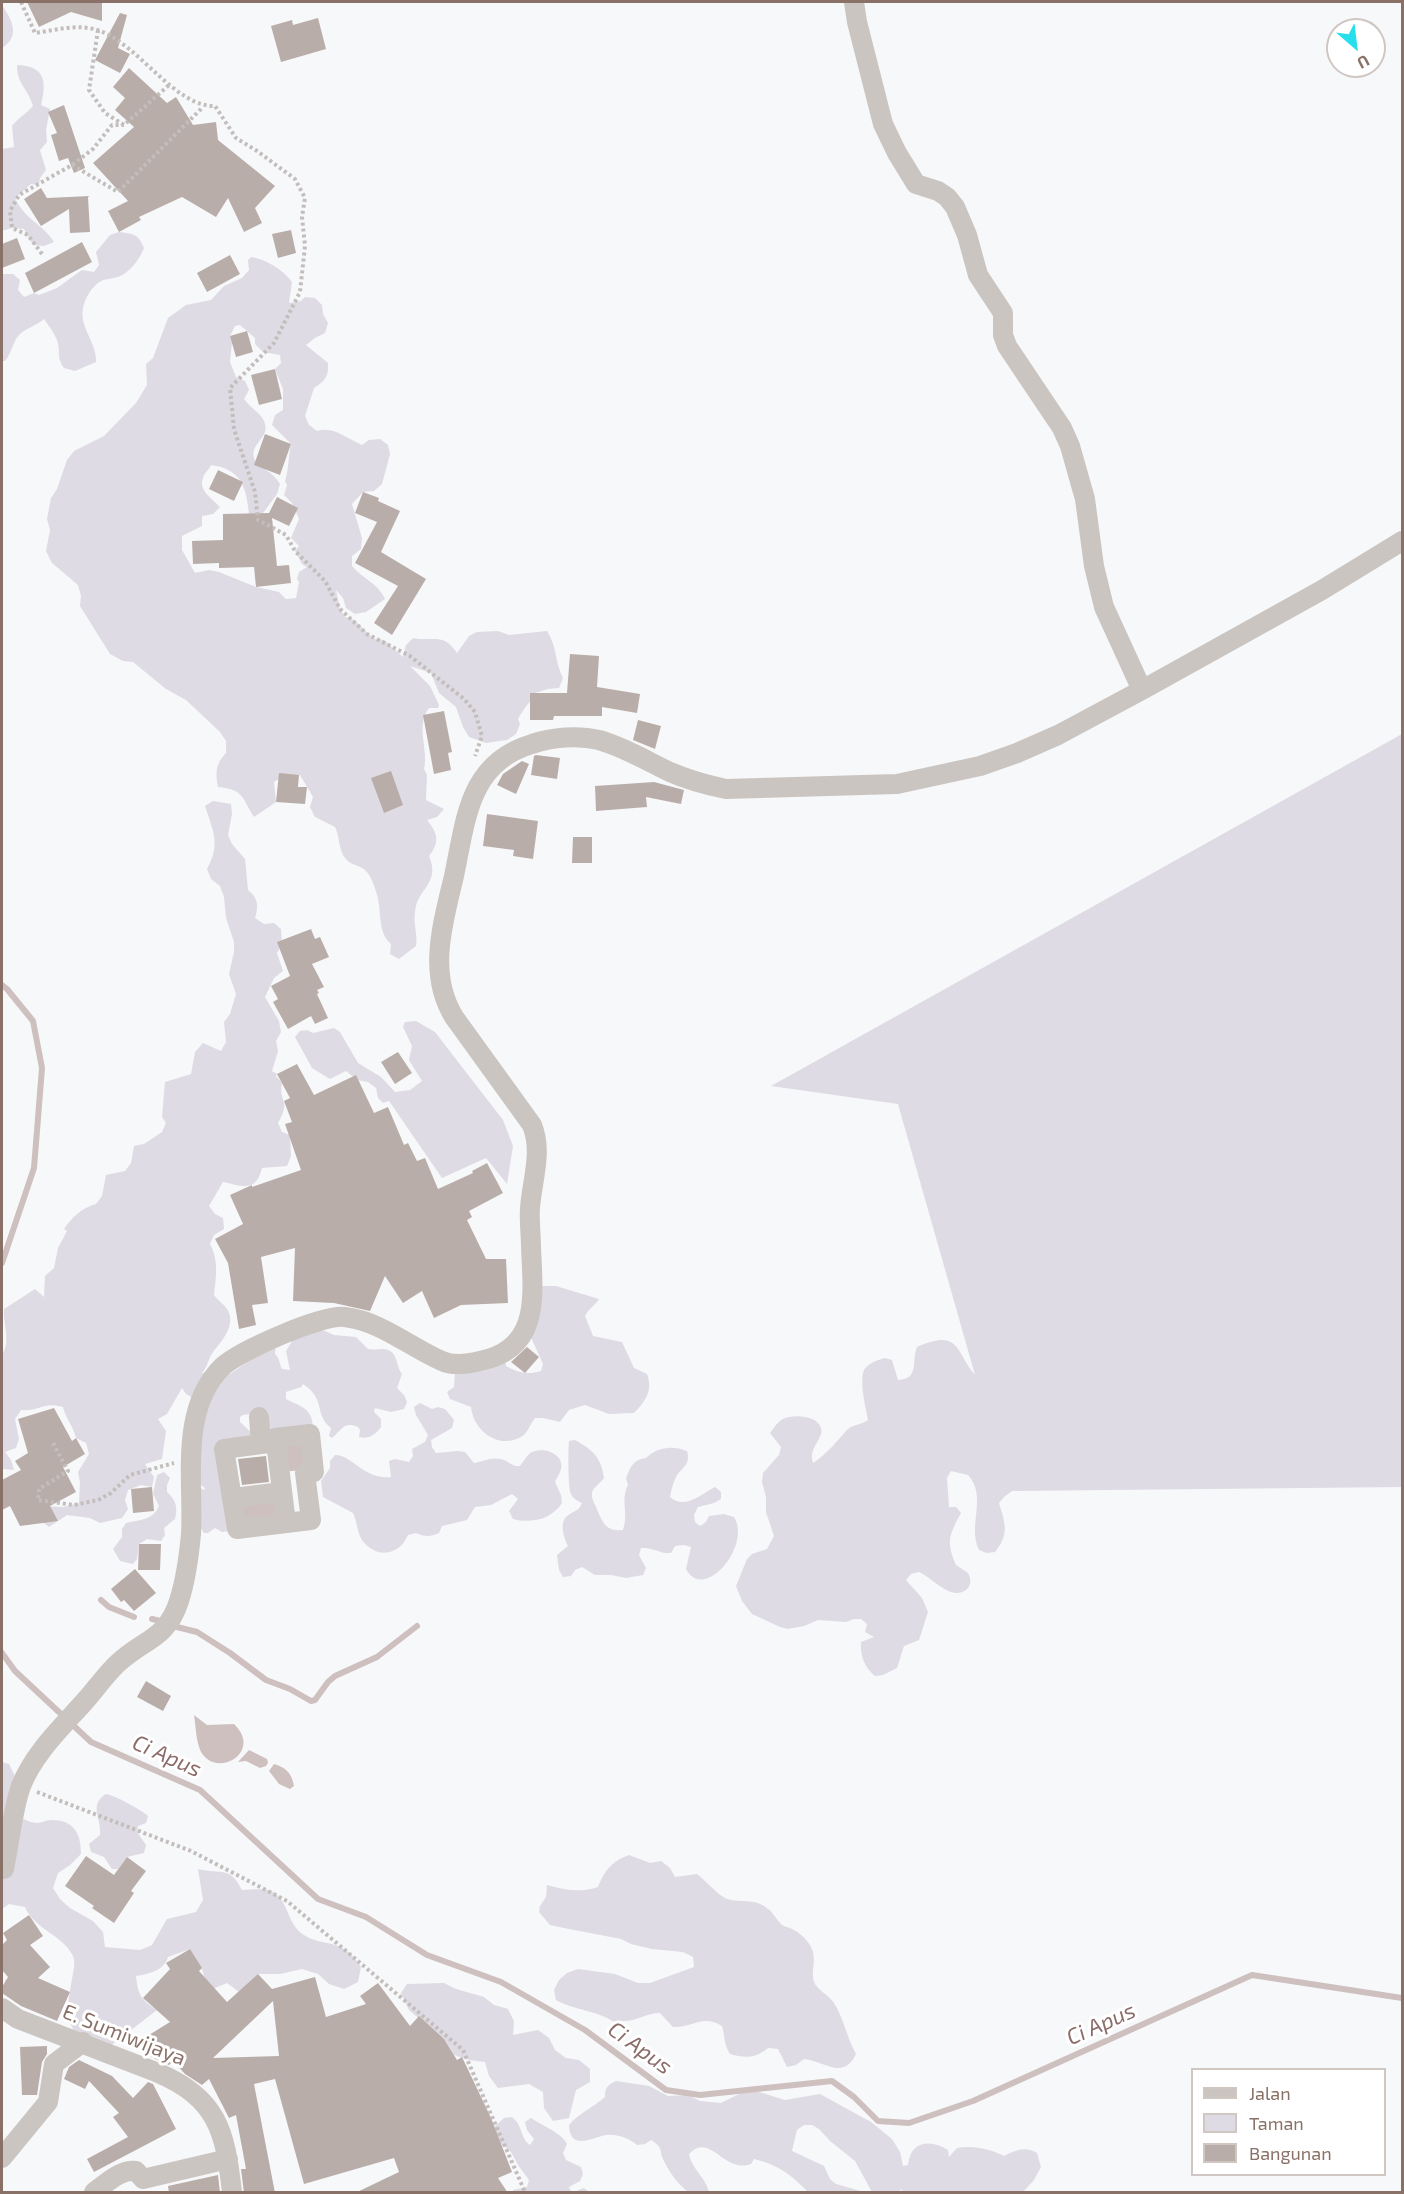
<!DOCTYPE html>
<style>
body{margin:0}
#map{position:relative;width:1404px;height:2194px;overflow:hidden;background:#f7f8fa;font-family:"Exo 2",sans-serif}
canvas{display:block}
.frame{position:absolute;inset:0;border:3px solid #8a7167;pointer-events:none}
.legend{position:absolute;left:1191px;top:2068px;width:195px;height:108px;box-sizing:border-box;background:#fff;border:2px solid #d0c6c2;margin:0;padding:8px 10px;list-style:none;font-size:18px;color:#8a7167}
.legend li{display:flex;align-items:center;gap:12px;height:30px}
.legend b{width:30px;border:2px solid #d0c6c2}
.north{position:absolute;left:1326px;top:18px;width:60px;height:60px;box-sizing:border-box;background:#fff;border:2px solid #d0c6c2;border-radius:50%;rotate:152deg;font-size:16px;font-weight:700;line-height:24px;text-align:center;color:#8a7167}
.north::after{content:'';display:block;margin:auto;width:21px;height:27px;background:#25dfec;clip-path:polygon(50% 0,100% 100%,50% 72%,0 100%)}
</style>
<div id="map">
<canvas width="1404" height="2194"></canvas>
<div class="frame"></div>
<ul class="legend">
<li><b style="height:8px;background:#cbc5c2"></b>Jalan</li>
<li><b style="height:16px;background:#dedbe4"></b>Taman</li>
<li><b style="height:16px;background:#b9ada9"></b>Bangunan</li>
</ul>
<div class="north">U</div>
</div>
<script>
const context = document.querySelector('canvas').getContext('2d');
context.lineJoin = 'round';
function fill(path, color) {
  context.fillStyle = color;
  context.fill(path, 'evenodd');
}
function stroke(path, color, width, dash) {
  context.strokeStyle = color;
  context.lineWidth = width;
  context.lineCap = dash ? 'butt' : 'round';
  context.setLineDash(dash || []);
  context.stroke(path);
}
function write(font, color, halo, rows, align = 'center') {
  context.font = font + ' "Exo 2",sans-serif';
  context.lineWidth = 6;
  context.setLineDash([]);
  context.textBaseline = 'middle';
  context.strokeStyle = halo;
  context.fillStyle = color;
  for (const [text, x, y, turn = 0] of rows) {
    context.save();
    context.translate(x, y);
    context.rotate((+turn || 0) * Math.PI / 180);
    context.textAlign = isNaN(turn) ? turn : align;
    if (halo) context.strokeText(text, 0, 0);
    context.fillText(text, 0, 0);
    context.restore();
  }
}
fill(new Path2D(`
 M 2,2 L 4,2 L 2,5 C 12,20 21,36 2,48 Z
 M 17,65 C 45,66 47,81 41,105 L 50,109 L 46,130 L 47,142 L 40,150 L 46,170 L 40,178 L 39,185 L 31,184 L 15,198 C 25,220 42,223 54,242 L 44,246 L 33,245 L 24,229 L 12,228 L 2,231 L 2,149 L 14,147 L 12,126 C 18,118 26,114 33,106 C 28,88 17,85 17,65 Z
 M 119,232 C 133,234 138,233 144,248 C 140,258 133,268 124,274 C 117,279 109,278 101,281 C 92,286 85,298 83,308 C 79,328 97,342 96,362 L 75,371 L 64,368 C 56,357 61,352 57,340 C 54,333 49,326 44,319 C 36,326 26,328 19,335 C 12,343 12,353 5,361 L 2,361 L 2,274 L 13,274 L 20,280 L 18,290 L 24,297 L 34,293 L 39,295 L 57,288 L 82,270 L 94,272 L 99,265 L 96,252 L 110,235 Z
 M 251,257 C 266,259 283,270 292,282 L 289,303 L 301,301 L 305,297 L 315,298 L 322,305 L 323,314 L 328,323 L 325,333 L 315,338 L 306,345 L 328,363 C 329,376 325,381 314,388 L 305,416 L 309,425 L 317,431 C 334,426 345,438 362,445 L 369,440 L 380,439 L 388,445 L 390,454 L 382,484 L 374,491 L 363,492 L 352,504 L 362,538 L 361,549 L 352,556 L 352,566 C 363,579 378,583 385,599 L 366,612 L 355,614 L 346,608 L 343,598 L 336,590 L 340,609 L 345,617 L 354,620 L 374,639 L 384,640 L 403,657 L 406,645 L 413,638 C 434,642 443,632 457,653 L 469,636 L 477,632 L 498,631 L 509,635 L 547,631 C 557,646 555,663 563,678 L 559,688 L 548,689 L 535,693 C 530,703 523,709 518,719 L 520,724 L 516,734 L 507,740 L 486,743 L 469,737 L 463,727 L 456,707 L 439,693 L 431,673 L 410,666 L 430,686 L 439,705 L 438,708 L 429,708 C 415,727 429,749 424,769 L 427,775 L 426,800 L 444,809 L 437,817 L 427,820 C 438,834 440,842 429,856 C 441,884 417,888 415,912 C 413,924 418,934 416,946 L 399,959 L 390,954 L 391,944 C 377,932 382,911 377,895 C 375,888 371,875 365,870 C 359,865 350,865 345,858 C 338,849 340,837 335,827 L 315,817 L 310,807 L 313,797 L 300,775 L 295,777 L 284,776 L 274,782 L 276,802 L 254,817 C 241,796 244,790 218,787 C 215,773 216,763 226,753 L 226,741 L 220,732 L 186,700 L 166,689 L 133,662 L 123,661 L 110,654 L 80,606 L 81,596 L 78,585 L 52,563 L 46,551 L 50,530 L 47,519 L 51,498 L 57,489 L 67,460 L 74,451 L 104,436 L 136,403 L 147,385 L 146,364 L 153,358 L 168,318 L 186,305 L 211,300 L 224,286 L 242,278 L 249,270 L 248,260 ZM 240,325 L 255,338 L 255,344 L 263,352 L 280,355 L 281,363 L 275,369 L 283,389 L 283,410 L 275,415 L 272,425 L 291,444 C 288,457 289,469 285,481 L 287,485 L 284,495 L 292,503 L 299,519 L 291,538 L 299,546 L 295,551 L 302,564 L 307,567 L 299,572 L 297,579 L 299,582 L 296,598 L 286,599 L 279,592 L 256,587 L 219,572 L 209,570 L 195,573 L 182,550 L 182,536 L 202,526 L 202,516 L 213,514 L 220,507 C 213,499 198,491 203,478 C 204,473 209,470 211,465 C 241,469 246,486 249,514 L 258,520 L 277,494 L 280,484 C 273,471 257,467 254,458 C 250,444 269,438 265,424 C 263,414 250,408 244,399 L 249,390 L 245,381 L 236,377 L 230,362 L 232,342 L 230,336 L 235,326 Z
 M 1402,734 L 1402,1487 L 1012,1491 L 1004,1497 L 999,1503 C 1005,1523 1010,1534 995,1552 L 987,1553 L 979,1550 C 967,1525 988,1497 968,1475 L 951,1471 L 947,1478 L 949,1507 L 956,1507 L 961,1513 C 949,1535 946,1542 956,1565 L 968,1573 C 971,1579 972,1585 966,1590 C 950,1601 933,1578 919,1572 L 911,1574 L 906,1580 L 922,1598 L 928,1612 L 919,1640 L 904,1646 L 897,1668 L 883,1675 L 875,1676 C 864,1667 860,1655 861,1642 L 874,1637 L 865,1632 L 867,1624 L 861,1619 L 854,1619 L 846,1622 L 818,1620 L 804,1626 L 788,1629 L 780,1627 L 752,1614 L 742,1601 L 736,1586 L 747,1559 L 752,1554 L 767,1549 L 774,1536 L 766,1512 L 766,1497 L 762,1482 L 763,1473 L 779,1455 L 781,1447 L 770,1433 C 774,1428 777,1422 783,1419 C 793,1414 817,1415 821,1428 C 824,1439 808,1447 813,1463 C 827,1454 836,1442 847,1430 C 853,1424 862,1425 868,1420 C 866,1409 859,1381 864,1370 C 868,1363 878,1360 885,1358 L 892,1360 L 898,1380 C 920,1379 911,1361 917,1347 C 960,1328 955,1351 975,1375 L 898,1104 L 771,1086 Z
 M 213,801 L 231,804 L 232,814 L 228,835 L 232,844 L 245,859 L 248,890 C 258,898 259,905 255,918 L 264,924 L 274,923 L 281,929 L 282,944 L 277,953 L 283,971 L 274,978 L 265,997 L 279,1021 L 281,1032 L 276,1041 L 278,1051 L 272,1071 L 277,1074 L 276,1076 L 282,1083 C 278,1103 292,1099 278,1123 L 282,1132 L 290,1135 L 291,1156 L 287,1166 L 262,1168 C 256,1193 242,1186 223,1182 L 209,1206 L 215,1214 L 223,1218 L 224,1229 L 214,1235 L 210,1244 C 219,1261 216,1277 214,1295 C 217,1300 224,1304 227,1309 C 237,1324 222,1341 213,1352 C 208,1359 208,1366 202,1373 L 227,1372 L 230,1374 L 276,1342 L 275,1354 C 280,1359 279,1363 282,1369 L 290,1370 L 286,1351 L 294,1338 L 310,1329 L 325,1331 L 334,1335 L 356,1337 L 368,1349 C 374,1350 378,1349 383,1349 C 399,1350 395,1365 402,1374 L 397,1388 L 404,1395 L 407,1402 L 404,1409 L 391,1412 L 375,1408 L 374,1412 L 381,1419 L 381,1427 C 377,1434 367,1440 359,1437 L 360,1430 L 358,1427 C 343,1421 342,1430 332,1438 L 329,1436 L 331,1428 C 313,1413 327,1400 303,1384 L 301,1387 L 286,1392 L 286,1399 C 299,1406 312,1407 313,1427 L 269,1433 L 267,1422 L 269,1414 L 267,1411 L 243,1415 L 240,1417 L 240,1422 L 253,1434 L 231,1445 L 229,1531 L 222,1532 L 215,1528 L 208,1533 L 204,1533 L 198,1524 L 199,1487 L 204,1490 L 205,1488 L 198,1483 L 201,1477 L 199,1474 L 195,1399 L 186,1394 L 182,1388 L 167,1414 L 158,1419 L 166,1431 L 162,1459 L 145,1464 L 154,1477 L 152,1487 L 141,1485 L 128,1490 L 125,1500 L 128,1509 L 122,1518 L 100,1523 L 90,1518 L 67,1515 L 49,1527 L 40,1520 L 44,1506 L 64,1507 L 79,1503 L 80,1482 L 78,1472 L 89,1454 L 86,1443 L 76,1438 C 73,1426 66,1419 63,1407 C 44,1401 39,1412 21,1410 L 15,1419 L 19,1439 L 16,1448 L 5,1452 L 11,1460 L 14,1470 L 3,1469 L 2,1471 L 2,1355 C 11,1341 3,1325 4,1309 L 35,1289 L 44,1297 L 45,1276 L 54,1268 L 58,1248 L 67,1231 L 64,1229 C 71,1218 83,1207 96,1204 L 102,1196 L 106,1175 L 125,1171 L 131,1163 L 134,1146 L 144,1144 L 162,1132 L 166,1123 L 162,1117 L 165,1082 L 191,1074 L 195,1052 L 203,1043 L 221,1051 L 226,1042 L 224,1022 L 230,1014 L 236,994 L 229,974 L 234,952 L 234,942 L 226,918 L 224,897 L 220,886 L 211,879 L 207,869 C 221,844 213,831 205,806 Z
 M 416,1021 L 435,1032 L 503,1120 L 513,1146 L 507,1184 L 486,1158 L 442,1178 L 389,1101 L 383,1103 L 378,1098 L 376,1088 L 368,1082 L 357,1080 L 346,1071 L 330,1079 L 312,1068 L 295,1037 L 300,1031 L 307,1030 L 313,1033 L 334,1028 L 340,1032 L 358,1063 L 381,1077 L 395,1092 L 410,1090 L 422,1081 L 409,1060 L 412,1046 L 403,1027 L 405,1022 Z
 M 542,1286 L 556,1286 L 599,1299 C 595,1306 589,1308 585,1316 L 593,1336 L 622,1342 L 634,1368 L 647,1374 C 653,1390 646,1401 634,1413 L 609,1414 L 585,1405 L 569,1410 L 560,1422 L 543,1418 L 535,1418 C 530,1424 528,1433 521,1437 C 498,1450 473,1430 471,1407 L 450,1399 L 447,1392 L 454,1387 L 455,1372 L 505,1359 L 506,1366 C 518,1373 528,1375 541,1371 L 543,1364 L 529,1333 L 535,1289 Z
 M 420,1403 L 432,1409 L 438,1407 L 445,1409 L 454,1420 L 452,1428 L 431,1440 L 432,1447 L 436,1453 L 458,1451 L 465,1452 L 474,1463 C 483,1461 492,1457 501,1459 C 509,1461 512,1467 520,1466 C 523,1462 526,1457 529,1454 C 540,1445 565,1453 561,1469 C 560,1474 556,1478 555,1482 L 561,1495 L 562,1503 C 552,1519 531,1524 513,1519 L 509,1511 L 518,1499 L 512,1494 L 491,1505 L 475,1507 L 467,1520 L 442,1526 L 439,1533 C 430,1537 425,1537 416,1533 L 408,1535 C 399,1556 376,1559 362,1540 C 357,1532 357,1521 353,1513 L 323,1497 L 321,1481 L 330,1468 L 330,1461 L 335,1455 C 351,1454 364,1480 391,1477 L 389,1461 L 395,1459 L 409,1462 L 413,1456 L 412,1449 L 425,1442 L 428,1435 L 416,1415 L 414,1407 Z
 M 575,1440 C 593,1450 601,1457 604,1478 C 601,1483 593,1487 592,1493 C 591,1498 594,1502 596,1507 C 602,1521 605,1532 623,1530 C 629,1513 620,1500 628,1485 L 626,1478 C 631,1467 632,1460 646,1458 C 657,1447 672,1445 687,1451 C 691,1465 682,1467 676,1477 C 673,1483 671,1490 670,1497 C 685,1510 700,1495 715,1487 L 721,1492 L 721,1499 L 714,1503 L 698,1507 L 694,1515 L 695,1522 L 700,1526 L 706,1522 L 709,1516 L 724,1514 L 734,1517 C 752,1546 704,1603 686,1569 L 691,1547 L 684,1545 L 675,1546 L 671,1553 C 660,1554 653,1547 641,1548 L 639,1555 L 646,1568 L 643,1575 L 626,1578 L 611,1575 L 595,1575 L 582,1567 L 575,1570 L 571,1576 L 563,1577 L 559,1570 L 557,1555 L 568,1546 C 564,1539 559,1522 567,1516 C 573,1511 578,1512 582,1503 C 578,1501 573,1499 571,1494 C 568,1489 568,1450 569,1441 Z
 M 164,1472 L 170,1478 L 167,1485 L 167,1492 C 176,1500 178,1507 175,1519 L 164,1528 L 165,1535 L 161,1541 L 147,1539 L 139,1544 L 137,1559 L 133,1564 L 120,1561 L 113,1549 L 122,1537 L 122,1529 L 126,1523 C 140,1520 153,1520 159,1506 L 153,1494 L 157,1475 Z
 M 2,1762 L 9,1764 L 15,1776 L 19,1817 C 24,1819 31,1823 37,1823 C 42,1823 46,1820 51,1820 C 74,1820 81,1833 81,1854 L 70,1865 L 58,1873 L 53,1888 L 60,1899 L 70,1908 L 93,1921 L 103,1932 L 105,1947 L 140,1950 L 152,1945 L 167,1919 L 196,1912 L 203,1900 L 198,1869 C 222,1875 229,1865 242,1890 C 251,1890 263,1888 271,1891 C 288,1899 287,1922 301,1933 C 324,1950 340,1934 361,1967 L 358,1982 L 344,1989 L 329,1984 L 318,1974 L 302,1969 L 280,1974 L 258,1974 L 245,1992 L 239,1992 L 227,1983 L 208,1991 L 202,1969 L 192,1966 L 190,1949 L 168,1957 C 164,1971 148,1974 136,1976 C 138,1995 141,2000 157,2010 L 109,2047 C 101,2044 86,2042 79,2036 C 63,2023 69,1996 72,1979 C 73,1972 76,1962 73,1956 C 63,1935 34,1929 25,1907 L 9,1904 L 2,1909 Z
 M 106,1794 C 114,1795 142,1810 148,1816 L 146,1823 L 138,1826 L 137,1832 L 146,1845 L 144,1853 L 127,1857 L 118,1869 L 112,1869 L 104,1857 L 91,1852 L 89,1844 L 100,1835 C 102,1819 88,1805 106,1794 Z
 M 629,1855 L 650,1863 L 661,1861 L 670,1868 L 675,1877 L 697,1874 C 705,1880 717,1894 725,1898 C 737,1904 755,1897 768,1909 C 773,1912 776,1919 780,1923 C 784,1927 788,1927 792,1929 C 801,1933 810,1942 813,1952 C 816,1963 810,1974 815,1984 C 819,1991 829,1995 834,2003 C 844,2019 847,2038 856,2054 C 843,2081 825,2061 804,2059 L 796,2065 L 787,2067 L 778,2049 L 768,2048 C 755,2059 745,2058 730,2054 C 724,2045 725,2036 722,2026 C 701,2014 694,2028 673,2027 L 660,2013 C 645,2013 637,2022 621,2021 L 617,2024 C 599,2010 575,2011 556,2000 L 554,1990 L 559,1980 L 567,1973 L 578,1969 L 615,1974 L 638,1983 L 650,1983 L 694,1967 L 693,1957 L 683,1952 L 652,1949 L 631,1944 L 621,1939 L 559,1927 L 550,1925 L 539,1912 L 540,1906 L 546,1897 L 547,1885 C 563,1890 582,1893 598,1887 C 605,1870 611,1862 629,1855 Z
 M 444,1983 L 456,1989 L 484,1997 L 494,2005 L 508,2009 L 514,2021 L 513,2035 L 538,2030 L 549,2038 L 555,2050 L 566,2058 L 579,2060 L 590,2069 L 590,2082 L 576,2090 L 569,2118 L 553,2121 L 544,2108 L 543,2092 L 529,2084 L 498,2088 L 489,2076 L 485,2062 L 469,2060 L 454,2055 L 446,2042 L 409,2010 L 401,1993 L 407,1984 Z
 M 616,2081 L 649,2086 L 668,2096 L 688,2095 L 700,2101 L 721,2103 L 741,2093 L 756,2091 L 785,2100 L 820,2094 L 871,2122 L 892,2139 L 900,2152 L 903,2166 L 908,2165 C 910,2141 931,2139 948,2150 L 949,2157 L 957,2148 C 973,2145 990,2149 1004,2156 C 1016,2150 1025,2146 1037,2153 L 1041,2167 L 1034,2180 L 1023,2192 L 902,2192 L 902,2189 L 898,2192 L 872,2192 L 855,2161 L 830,2141 L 819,2129 L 812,2125 L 804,2125 L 797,2130 L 792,2151 L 824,2166 L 830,2179 L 836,2184 L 864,2192 L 808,2192 C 792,2175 777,2164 754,2159 L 751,2164 C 724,2174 710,2131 689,2154 C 692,2170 705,2176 709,2192 L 688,2192 C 677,2183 670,2173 664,2161 C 658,2150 665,2149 651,2140 L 645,2144 L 637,2145 C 629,2138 617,2134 606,2135 C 593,2137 570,2152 569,2125 C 579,2113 594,2107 605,2097 C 605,2088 607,2085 616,2081 Z
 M 511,2117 C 523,2123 519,2137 530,2145 L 534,2139 L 527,2130 L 525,2122 L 531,2118 C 541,2125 562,2133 567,2144 L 563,2153 L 566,2160 L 581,2167 L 583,2174 L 580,2181 L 569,2187 L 570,2190 L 574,2192 L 584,2188 L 589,2192 L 513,2192 L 513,2190 L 527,2187 L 529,2180 L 518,2165 L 511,2152 L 494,2138 L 493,2128 L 504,2118 Z`), '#dedbe4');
fill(new Path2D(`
 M 306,1436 L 310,1469 L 283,1472 L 279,1440 Z
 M 276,1495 L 279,1520 L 241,1525 L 238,1499 Z
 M 194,1715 L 207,1725 L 234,1724 C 262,1751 221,1776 204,1756 C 196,1747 196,1727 194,1715 Z
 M 249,1750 L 267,1759 L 268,1763 L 266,1766 L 260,1768 L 246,1761 L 238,1762 Z
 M 274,1764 C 285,1767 292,1773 294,1786 L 290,1789 L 279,1784 L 269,1771 Z`), '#cec0bf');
stroke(new Path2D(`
 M 2,985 L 7,989 L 33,1021 L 42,1068 L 34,1168 L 2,1263
 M 101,1600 L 109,1607 L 134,1617
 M 152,1619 L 165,1622
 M 173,1626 L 197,1632 L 230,1653 L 266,1680 L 290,1689 L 311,1701 L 315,1700 L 328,1682 L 335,1676 L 377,1657 L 417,1626
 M 2,1653 L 15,1671 L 91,1742 L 200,1790 L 318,1899 L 366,1917 L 427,1955 L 501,1982 L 585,2030 L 666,2090 L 700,2095 L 832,2081 L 854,2097 L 878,2121 L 909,2123 L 973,2101 L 1252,1975 L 1402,1998`), '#cec0bf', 6);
fill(new Path2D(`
 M 27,2 L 102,2 L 102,21 L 71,12 L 39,27 Z
 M 120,13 L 127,15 L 118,48 L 130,54 L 120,73 L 95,60 Z
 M 318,18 L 326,49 L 281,62 L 271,26 L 292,20 L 293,25 Z
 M 129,68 L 167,103 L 176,97 L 193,125 L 216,122 L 218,140 L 275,186 L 255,208 L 262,223 L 244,232 L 228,198 L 216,217 L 182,197 L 139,217 L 141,220 L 119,232 L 108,211 L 128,201 L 93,163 L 134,127 L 115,110 L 125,98 L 113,87 Z
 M 64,105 L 85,168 L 74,173 L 68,158 L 59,161 L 51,135 L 57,133 L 48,112 Z
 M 41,188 L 47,198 L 90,196 L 88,197 L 90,232 L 70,233 L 69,209 L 41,226 L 24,199 Z
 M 291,230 L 296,253 L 278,258 L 272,234 Z
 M 17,238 L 25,259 L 2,268 L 2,244 Z
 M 82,242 L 92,262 L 34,293 L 25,273 Z
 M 230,255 L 240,274 L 207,292 L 197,273 Z
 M 247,331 L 253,352 L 236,357 L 230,336 Z
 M 275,369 L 282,399 L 259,405 L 251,375 Z
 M 265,434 L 291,444 L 280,475 L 254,465 Z
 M 218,470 L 243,482 L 234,501 L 209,489 Z
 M 363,492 L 379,498 L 378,501 L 400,511 L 381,552 L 426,579 L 392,635 L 374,623 L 398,586 L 355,563 L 377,522 L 355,513 Z
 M 277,497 L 298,508 L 289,526 L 272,518 L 277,566 L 289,565 L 291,583 L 256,587 L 254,567 L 219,568 L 219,563 L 193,564 L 192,541 L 223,540 L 223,514 L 269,513 Z
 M 570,654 L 599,656 L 597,687 L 640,694 L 637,713 L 602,707 L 602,716 L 554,716 L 553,720 L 530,720 L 530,693 L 567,693 Z
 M 444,711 L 452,752 L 448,753 L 451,770 L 434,774 L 423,715 Z
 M 638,720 L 661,726 L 655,749 L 633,740 Z
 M 536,755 L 560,758 L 557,779 L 531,775 L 534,756 Z
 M 522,761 L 529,764 L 516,794 L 497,785 L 503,774 Z
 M 391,771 L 403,805 L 384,813 L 371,778 Z
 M 279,773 L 299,775 L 298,787 L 307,787 L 305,804 L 276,802 Z
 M 654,782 L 684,790 L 681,804 L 646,797 L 647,807 L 596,811 L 595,786 Z
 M 487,814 L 538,821 L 533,859 L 513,856 L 514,850 L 483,846 Z
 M 573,837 L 592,837 L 592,863 L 572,863 Z
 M 311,929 L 315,939 L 320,937 L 329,957 L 312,964 L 324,987 L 317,990 L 319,993 L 317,994 L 328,1018 L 315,1024 L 311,1016 L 288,1029 L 273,1002 L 278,999 L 271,986 L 290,976 L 277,942 Z
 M 398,1052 L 412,1073 L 395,1084 L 381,1062 Z
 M 297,1064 L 314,1095 L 356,1075 L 374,1113 L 388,1107 L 404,1145 L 408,1143 L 417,1161 L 425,1158 L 438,1189 L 473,1173 L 472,1171 L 487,1163 L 503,1193 L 469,1211 L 472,1217 L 467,1220 L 486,1259 L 506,1259 L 508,1303 L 461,1305 L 434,1318 L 422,1291 L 403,1303 L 385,1276 L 370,1311 L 334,1303 L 293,1301 L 295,1248 L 261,1257 L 268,1303 L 252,1305 L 256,1325 L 239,1329 L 228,1263 L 215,1239 L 243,1224 L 230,1195 L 252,1185 L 252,1187 L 301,1170 L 285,1124 L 292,1122 L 284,1101 L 290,1098 L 277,1074 Z
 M 527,1347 L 539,1357 L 525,1373 L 511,1362 Z
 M 54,1408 L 72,1441 L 76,1438 L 85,1454 L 63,1467 L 76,1492 L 50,1506 L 58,1521 L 20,1526 L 10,1506 L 2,1510 L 2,1480 L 21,1470 L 15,1461 L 28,1453 L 18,1419 Z
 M 266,1456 L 269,1482 L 242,1485 L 238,1459 Z
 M 152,1487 L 154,1511 L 133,1513 L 131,1489 Z
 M 139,1544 L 161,1544 L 160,1570 L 138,1570 Z
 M 135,1569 L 156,1593 L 134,1611 L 124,1600 L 121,1602 L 111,1589 Z
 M 146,1681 L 171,1696 L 163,1711 L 137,1697 Z
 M 86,1856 L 114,1875 L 127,1857 L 146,1871 L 131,1891 L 134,1893 L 114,1923 L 92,1908 L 94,1906 L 65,1886 Z
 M 29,1915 L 43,1936 L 30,1945 L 50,1967 L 38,1978 L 70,1992 L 57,2021 L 21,2006 L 2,1993 L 2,1987 L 8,1977 L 2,1970 L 2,1945 L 7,1940 L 3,1933 Z
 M 190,1949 L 202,1968 L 199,1971 L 227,2002 L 258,1974 L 272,1989 L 315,1977 L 326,2017 L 366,2004 L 360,1996 L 378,1983 L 410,2026 L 419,2016 L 444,2039 L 457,2060 L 462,2057 L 491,2118 L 512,2172 L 498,2178 L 508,2193 L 355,2193 L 399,2172 L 394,2158 L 304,2184 L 275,2079 L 254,2084 L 275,2193 L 244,2193 L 241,2169 L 246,2169 L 236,2115 L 229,2118 L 209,2079 L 202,2085 L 185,2074 L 173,2061 L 169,2065 L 151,2057 L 141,2040 L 170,2022 L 143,1998 L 170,1969 L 166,1963 ZM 273,2001 L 279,2056 L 213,2058 Z
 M 47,2046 L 47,2054 L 42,2062 L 37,2095 L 22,2095 L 20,2047 Z
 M 79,2060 L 112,2076 L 133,2098 L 148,2082 L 153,2084 L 176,2129 L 94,2172 L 87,2159 L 128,2137 L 113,2117 L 119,2113 L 89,2081 L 85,2089 L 64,2079 L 69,2067 Z
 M 218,2175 L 220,2193 L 169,2193 L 168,2186 Z`), '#b9ada9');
stroke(new Path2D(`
 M 21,2 L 35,33 C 56,30 79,23 100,31 C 139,45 175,107 215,106 L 236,138 L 257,151 L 295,179 L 305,198 L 302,217 L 305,246 L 300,292 L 274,343 L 230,388 L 234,429 L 255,492 L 258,520 L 286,535 L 295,551 L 325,581 L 340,609 L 367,634 L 410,656 L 464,699 L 475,712 L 482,736 L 475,756
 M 98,30 L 89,90 L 105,113 L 124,125 L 169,85
 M 72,165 L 118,192 L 203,107
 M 42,254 L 28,235 L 12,228 L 10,211 L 19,195 L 72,165 L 93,149 L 112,125 L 124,125
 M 53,1443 L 68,1471 L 39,1489 L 38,1500 L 74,1505 L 98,1500 L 111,1493 L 130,1475 L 174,1463
 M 37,1792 L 191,1851 L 287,1901 L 463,2050 L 525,2192`), '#c3bebc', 4, [3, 3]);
stroke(new Path2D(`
 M 854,2 L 857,22 L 883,124 L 897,153 L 916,184 L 938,191 L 947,197 L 955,207 L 967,235 L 978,275 L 1003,313 L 1003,335 L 1007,346 L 1062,428 L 1070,446 L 1085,499 L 1094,566 L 1104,607 L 1142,690
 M 259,1417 L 261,1444
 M 276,1442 L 224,1449 L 237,1529 L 311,1520 L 305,1473 L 314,1472 L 310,1434 L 275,1438 L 276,1442 L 286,1523
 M 233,1498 L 282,1492
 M 4,1869 C 9,1845 13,1808 21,1786 C 34,1753 62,1727 85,1701 C 96,1689 106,1674 118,1663 C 144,1639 167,1639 179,1601 C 186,1579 189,1556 191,1534 C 194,1480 179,1410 222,1367 C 239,1351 322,1314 345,1317 C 380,1321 410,1347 442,1361 C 453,1366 468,1364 480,1361 C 541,1349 533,1295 531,1247 C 531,1234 529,1221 530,1208 C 532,1180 543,1152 532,1125 L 454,1017 C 427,973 443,923 454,876 C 466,820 468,763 532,744 C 552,737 578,735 599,740 C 624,747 647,761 670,772 C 688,780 707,785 726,789 L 897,784 L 980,766 L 1017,753 L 1058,735 L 1142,690 L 1322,590 L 1402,541
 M 2,2008 L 18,2019 L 156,2072 C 218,2098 225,2131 232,2192
 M 2,2158 L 48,2102 L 54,2064 L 83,2042
 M 94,2192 C 106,2184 120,2169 136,2171 L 143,2179 L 228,2159`), '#cbc5c2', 20);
write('21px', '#8a7167', '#fff', [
 ["E. Sumiwijaya",124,2035,22]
]);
write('italic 22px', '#8b6c69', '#fff', [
 ["Ci Apus",167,1756,24],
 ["Ci Apus",1101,2024,-24],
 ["Ci Apus",640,2048,36]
]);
</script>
